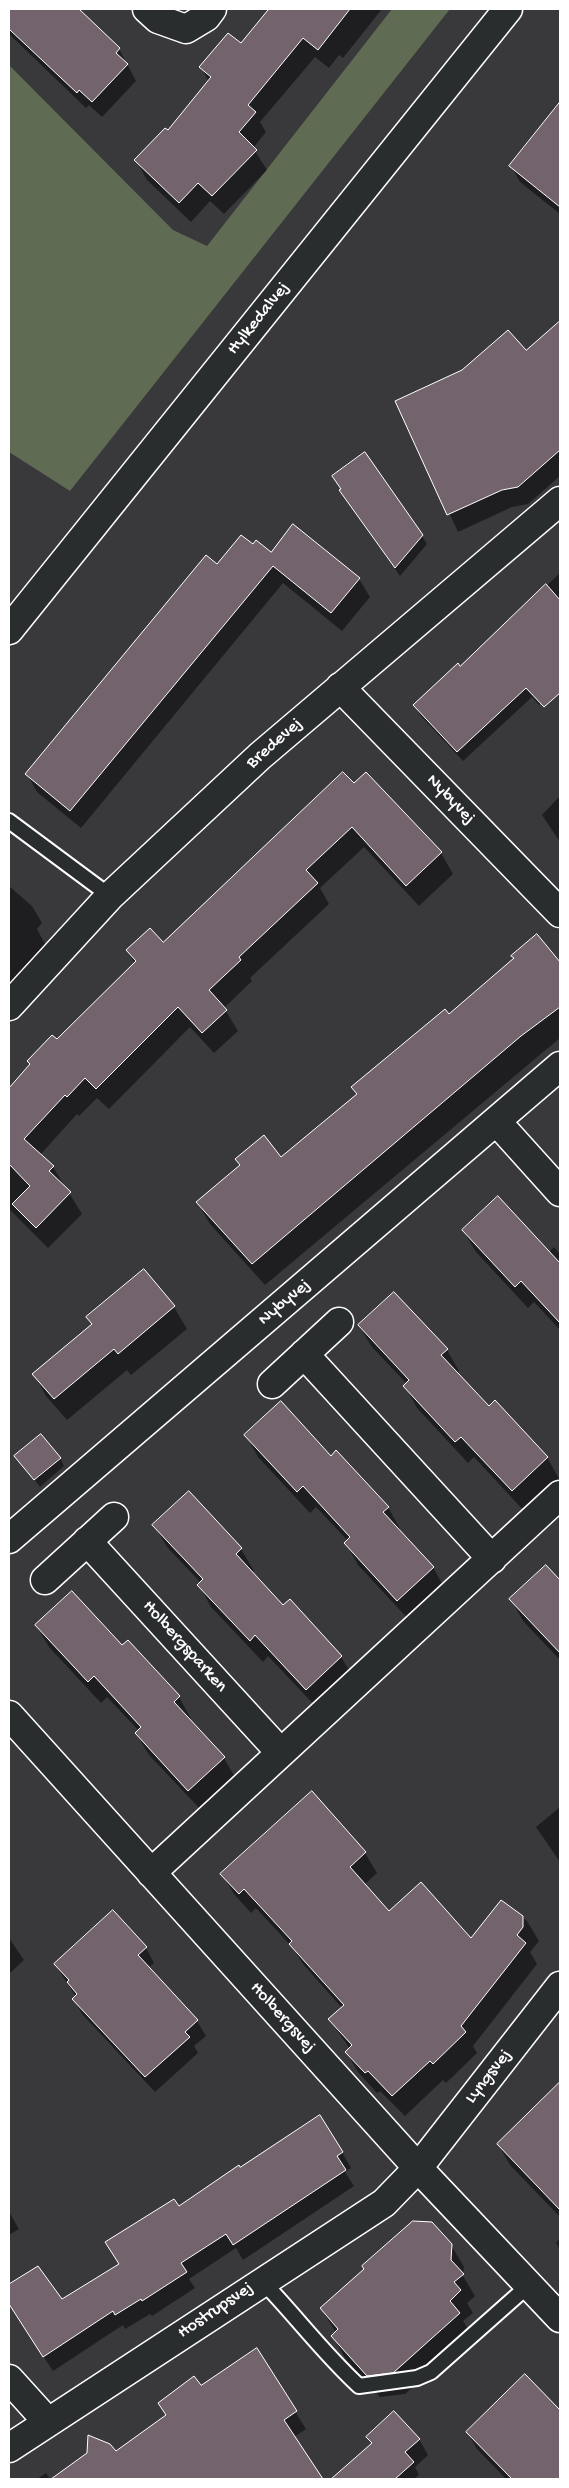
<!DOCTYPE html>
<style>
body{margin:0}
#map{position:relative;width:569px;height:2488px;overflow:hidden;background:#39383b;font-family:"Gochi Hand",sans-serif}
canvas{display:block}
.frame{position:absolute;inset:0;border:10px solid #fff;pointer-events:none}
</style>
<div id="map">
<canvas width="569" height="2488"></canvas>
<div class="frame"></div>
</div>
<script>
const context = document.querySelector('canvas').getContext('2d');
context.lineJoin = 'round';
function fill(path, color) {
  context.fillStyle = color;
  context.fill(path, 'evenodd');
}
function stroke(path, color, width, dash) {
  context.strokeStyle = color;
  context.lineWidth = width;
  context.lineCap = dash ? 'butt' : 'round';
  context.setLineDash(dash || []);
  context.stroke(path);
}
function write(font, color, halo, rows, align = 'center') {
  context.font = font + ' "Gochi Hand",sans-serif';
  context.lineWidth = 4.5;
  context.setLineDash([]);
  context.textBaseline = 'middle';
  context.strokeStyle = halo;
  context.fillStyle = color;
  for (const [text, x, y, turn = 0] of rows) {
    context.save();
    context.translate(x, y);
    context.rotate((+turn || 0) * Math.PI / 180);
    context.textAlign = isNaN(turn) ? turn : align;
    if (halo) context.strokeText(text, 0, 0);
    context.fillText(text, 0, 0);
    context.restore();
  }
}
fill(new Path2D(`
 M 392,9 L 450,9 L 70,491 L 9,452 L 9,65 L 173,230 L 207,246 Z`), '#5f6b52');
fill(new Path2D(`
 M 9,9 L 77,9 L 119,49 L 136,81 L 102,117 L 89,105 L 86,108 L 9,34 Z
 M 271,9 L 382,9 L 343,58 L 339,55 L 329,68 L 315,57 L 260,122 L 266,132 L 253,148 L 267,170 L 224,214 L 210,201 L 191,222 L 147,180 L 136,160 L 168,132 L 209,82 L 201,67 L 241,45 Z
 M 559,106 L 560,107 L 560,214 L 520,182 L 511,166 Z
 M 560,323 L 560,476 L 528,504 L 512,507 L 458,532 L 397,401 L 526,352 Z
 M 346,498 L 422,536 L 427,544 L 400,576 Z
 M 293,526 L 359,579 L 370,597 L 342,631 L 283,583 L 81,828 L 37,792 L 27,774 L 218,566 L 253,546 L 271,553 Z
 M 560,573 L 560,686 L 539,705 L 532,697 L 463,761 L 420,715 L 415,705 L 460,668 Z
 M 366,774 L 441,853 L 453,874 L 419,906 L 364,847 L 320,888 L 329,904 L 250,978 L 252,981 L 224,1008 L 238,1031 L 214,1053 L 190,1027 L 109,1109 L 97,1098 L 79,1116 L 77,1114 L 40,1155 L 53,1167 L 82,1214 L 48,1248 L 9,1209 L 9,1090 L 135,964 L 127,950 L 163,944 Z
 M 560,796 L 560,842 L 542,815 Z
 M 9,886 L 32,906 L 42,923 L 37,929 L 45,944 L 9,988 Z
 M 536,936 L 560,964 L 560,1038 L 265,1285 L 210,1224 L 197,1202 L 240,1166 L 236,1159 L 281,1159 L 357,1095 L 353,1088 L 449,1016 L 515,959 Z
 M 463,1230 L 549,1252 L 554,1247 L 560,1254 L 560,1330 L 534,1302 L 528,1308 L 476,1252 Z
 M 144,1271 L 174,1307 L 187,1329 L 131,1375 L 127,1370 L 67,1420 L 46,1396 L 34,1374 L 93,1326 L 88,1317 Z
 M 359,1326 L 447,1350 L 459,1371 L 457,1374 L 489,1408 L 547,1457 L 559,1479 L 525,1512 L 474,1457 L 468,1463 L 417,1408 L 405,1386 L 407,1384 L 372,1347 Z
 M 246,1435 L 331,1457 L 388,1507 L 400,1529 L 398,1531 L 433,1567 L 445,1589 L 411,1622 L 358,1565 L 346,1543 L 348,1541 L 316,1507 L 310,1513 L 258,1457 Z
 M 16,1456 L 60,1458 L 64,1466 L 40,1487 Z
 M 189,1492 L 241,1549 L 254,1571 L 251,1573 L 283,1607 L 289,1601 L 341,1657 L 354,1678 L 319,1710 L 268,1656 L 263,1662 L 211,1607 L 199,1585 L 201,1583 L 167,1547 L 154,1525 Z
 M 546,1567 L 560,1582 L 560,1660 L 523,1621 L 511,1599 Z
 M 36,1625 L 122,1647 L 179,1697 L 191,1719 L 189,1720 L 224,1758 L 236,1779 L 202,1811 L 149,1755 L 136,1733 L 139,1731 L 107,1697 L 101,1703 L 49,1647 Z
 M 312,1793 L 365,1853 L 377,1873 L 364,1885 L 389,1913 L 471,1940 L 501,1901 L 527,1921 L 539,1941 L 530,1952 L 537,1964 L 473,2046 L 477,2053 L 446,2083 L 443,2080 L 405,2116 L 380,2091 L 377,2093 L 358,2072 L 346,2052 L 350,2049 L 330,2020 L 342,2008 L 303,1964 L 293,1948 L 256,1908 L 251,1913 L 234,1894 L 222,1874 Z
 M 560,1807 L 560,1862 L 536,1827 Z
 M 9,1938 L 24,1960 L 9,1974 Z
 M 146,1948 L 154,1963 L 148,1968 L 197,2021 L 206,2036 L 194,2046 L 198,2053 L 155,2092 L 82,2014 L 74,1999 L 76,1997 L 55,1964 Z
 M 560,2084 L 560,2217 L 510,2165 L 498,2144 Z
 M 342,2152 L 351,2168 L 345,2172 L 354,2186 L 243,2260 L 236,2248 L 189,2279 L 195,2288 L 152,2316 L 150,2314 L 125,2329 L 123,2325 L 53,2371 L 19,2319 L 9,2292 L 9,2286 L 38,2268 L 62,2300 L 120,2265 L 179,2208 L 240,2168 Z
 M 9,2212 L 19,2229 L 9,2235 Z
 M 560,2238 L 560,2250 L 556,2243 Z
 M 451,2245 L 464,2267 L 463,2276 L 475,2296 L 467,2303 L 473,2313 L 463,2321 L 472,2335 L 405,2394 L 380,2397 L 345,2358 L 333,2336 L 336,2333 L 321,2308 L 365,2270 Z
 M 257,2350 L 306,2429 L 294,2437 L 321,2479 L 53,2479 L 88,2454 L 115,2453 L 167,2416 L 200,2387 Z
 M 525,2376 L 560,2412 L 560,2479 L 506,2479 L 477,2449 L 467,2432 Z
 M 368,2437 L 419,2439 L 428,2455 L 415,2467 L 419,2475 L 414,2479 L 348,2479 L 343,2470 L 372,2444 Z
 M 46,2473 L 50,2479 L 37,2479 Z`), '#0007');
const building = new Path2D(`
 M 9,9 L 79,9 L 120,48 L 116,53 L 128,64 L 92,102 L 79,90 L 77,93 L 9,29 Z
 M 266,9 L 350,9 L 318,50 L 303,38 L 248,105 L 256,112 L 239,132 L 257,150 L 212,196 L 198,183 L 179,203 L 134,160 L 165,128 L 168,130 L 211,77 L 199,67 L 228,33 L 241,43 L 268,10 Z
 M 560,102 L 560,207 L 509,166 Z
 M 560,321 L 560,450 L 518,487 L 502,490 L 447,515 L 395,401 L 462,370 L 508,330 L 526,350 Z
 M 365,452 L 423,535 L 395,568 L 339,490 L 341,489 L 332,476 Z
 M 293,524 L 360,578 L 331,613 L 273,566 L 70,811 L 25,774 L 206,555 L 217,564 L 241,535 L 253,544 L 256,540 L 271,552 Z
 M 546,584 L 560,600 L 560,693 L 544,707 L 526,688 L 457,752 L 413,705 L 458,663 L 460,666 Z
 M 343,772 L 354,783 L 366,772 L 442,852 L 406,886 L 352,827 L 306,870 L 318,883 L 239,957 L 241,960 L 209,990 L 227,1010 L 202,1033 L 178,1007 L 96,1089 L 85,1078 L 67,1097 L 65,1095 L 24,1139 L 54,1166 L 49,1171 L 71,1192 L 36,1228 L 12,1204 L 30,1186 L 9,1164 L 9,1088 L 30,1064 L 27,1061 L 52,1035 L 57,1039 L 136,961 L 126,950 L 150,928 L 163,942 Z
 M 537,934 L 560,962 L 560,1007 L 521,1036 L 252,1264 L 196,1202 L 240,1165 L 235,1159 L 264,1135 L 281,1157 L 357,1094 L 351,1087 L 445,1009 L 449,1014 L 514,958 L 511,956 Z
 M 498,1196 L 560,1263 L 560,1323 L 521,1281 L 515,1287 L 462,1230 Z
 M 144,1269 L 175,1306 L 118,1354 L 114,1349 L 54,1399 L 32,1374 L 92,1324 L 86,1317 Z
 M 394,1292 L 448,1349 L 441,1355 L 489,1406 L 495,1400 L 548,1457 L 512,1491 L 461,1437 L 455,1442 L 403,1386 L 409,1380 L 358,1325 Z
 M 281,1401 L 331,1456 L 336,1450 L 389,1507 L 383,1512 L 434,1567 L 397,1601 L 344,1543 L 350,1537 L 303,1486 L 297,1492 L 244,1435 Z
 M 41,1434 L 61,1458 L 34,1480 L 14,1456 Z
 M 189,1491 L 242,1548 L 236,1554 L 283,1605 L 290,1599 L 342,1656 L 306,1690 L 255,1635 L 250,1641 L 197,1585 L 203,1579 L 152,1525 Z
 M 546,1565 L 560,1580 L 560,1653 L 509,1599 Z
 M 72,1591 L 122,1645 L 128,1640 L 180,1696 L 174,1702 L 225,1757 L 188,1791 L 135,1733 L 141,1727 L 94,1676 L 88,1682 L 35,1625 Z
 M 312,1791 L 366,1852 L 350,1867 L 389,1911 L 421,1882 L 471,1938 L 501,1900 L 523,1916 L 523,1927 L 517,1935 L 526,1943 L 461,2026 L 466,2032 L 433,2064 L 430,2061 L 392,2096 L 368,2071 L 365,2073 L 345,2052 L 352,2045 L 328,2019 L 344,2005 L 289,1944 L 292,1941 L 244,1889 L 239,1894 L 220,1874 Z
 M 113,1910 L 147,1947 L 138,1955 L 198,2020 L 185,2032 L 190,2037 L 145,2077 L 72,1999 L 77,1994 L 67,1982 L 69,1980 L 54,1964 Z
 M 560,2082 L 560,2210 L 497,2144 Z
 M 320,2115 L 343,2152 L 337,2156 L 346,2170 L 233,2245 L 226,2234 L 181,2263 L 187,2272 L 142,2301 L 141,2299 L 115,2315 L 113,2311 L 43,2357 L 9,2304 L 9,2284 L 38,2266 L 62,2299 L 119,2264 L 105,2242 L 174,2199 L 179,2206 L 239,2165 L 240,2167 Z
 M 413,2221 L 432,2222 L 452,2244 L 451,2260 L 464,2274 L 454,2282 L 461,2290 L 450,2301 L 460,2313 L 393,2373 L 367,2376 L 331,2336 L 338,2329 L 320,2308 L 364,2269 L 362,2266 Z
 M 257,2348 L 297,2411 L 284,2420 L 323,2479 L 51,2479 L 87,2453 L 88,2435 L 110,2444 L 116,2451 L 166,2415 L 158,2403 L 194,2376 L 201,2385 Z
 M 525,2374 L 560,2410 L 560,2479 L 512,2479 L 466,2432 Z
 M 394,2411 L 420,2439 L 405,2452 L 414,2462 L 395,2479 L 331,2479 L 372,2443 L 366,2437 Z`);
fill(building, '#73636d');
stroke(building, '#fff', 1);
const lane = new Path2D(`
 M 9,821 L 110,896
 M 262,2281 C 295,2315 324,2354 359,2386 L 417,2378 L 431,2372 L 529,2285`);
const street = new Path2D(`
 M 147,9 L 158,19 L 186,29 L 206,17 L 212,9
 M 340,687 L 560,913
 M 9,1006 L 110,896 L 260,756 L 560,501
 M 497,1122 L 560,1192
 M 304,1354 L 492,1559
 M 272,1384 L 339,1322
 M 9,1539 L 560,1066
 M 87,1541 L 281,1753
 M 45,1580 L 114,1517
 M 9,1715 L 418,2168 L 560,2318
 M 151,1873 L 560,1495
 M 9,2379 L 47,2421
 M 9,2448 L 384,2203 L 418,2168 L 560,1986`);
const secondary = new Path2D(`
 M 9,630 L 508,9`);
stroke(lane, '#fff', 18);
stroke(street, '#fff', 31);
stroke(secondary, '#fff', 31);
stroke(lane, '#2a2d2e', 14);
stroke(street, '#2a2d2e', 28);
stroke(secondary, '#2a2d2e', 28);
write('18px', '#fff', '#2a2d2e', [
 ["Hylkedalvej",259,319,-51],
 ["Bredevej",275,744,-41],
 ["Nybyvej",450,800,46],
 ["Nybyvej",285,1303,-40],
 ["Holbergsparken",184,1647,48],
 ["Holbergsvej",282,2018,48],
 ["Lyngsvej",489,2077,-52],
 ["Hostrupsvej",216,2311,-34]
]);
</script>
